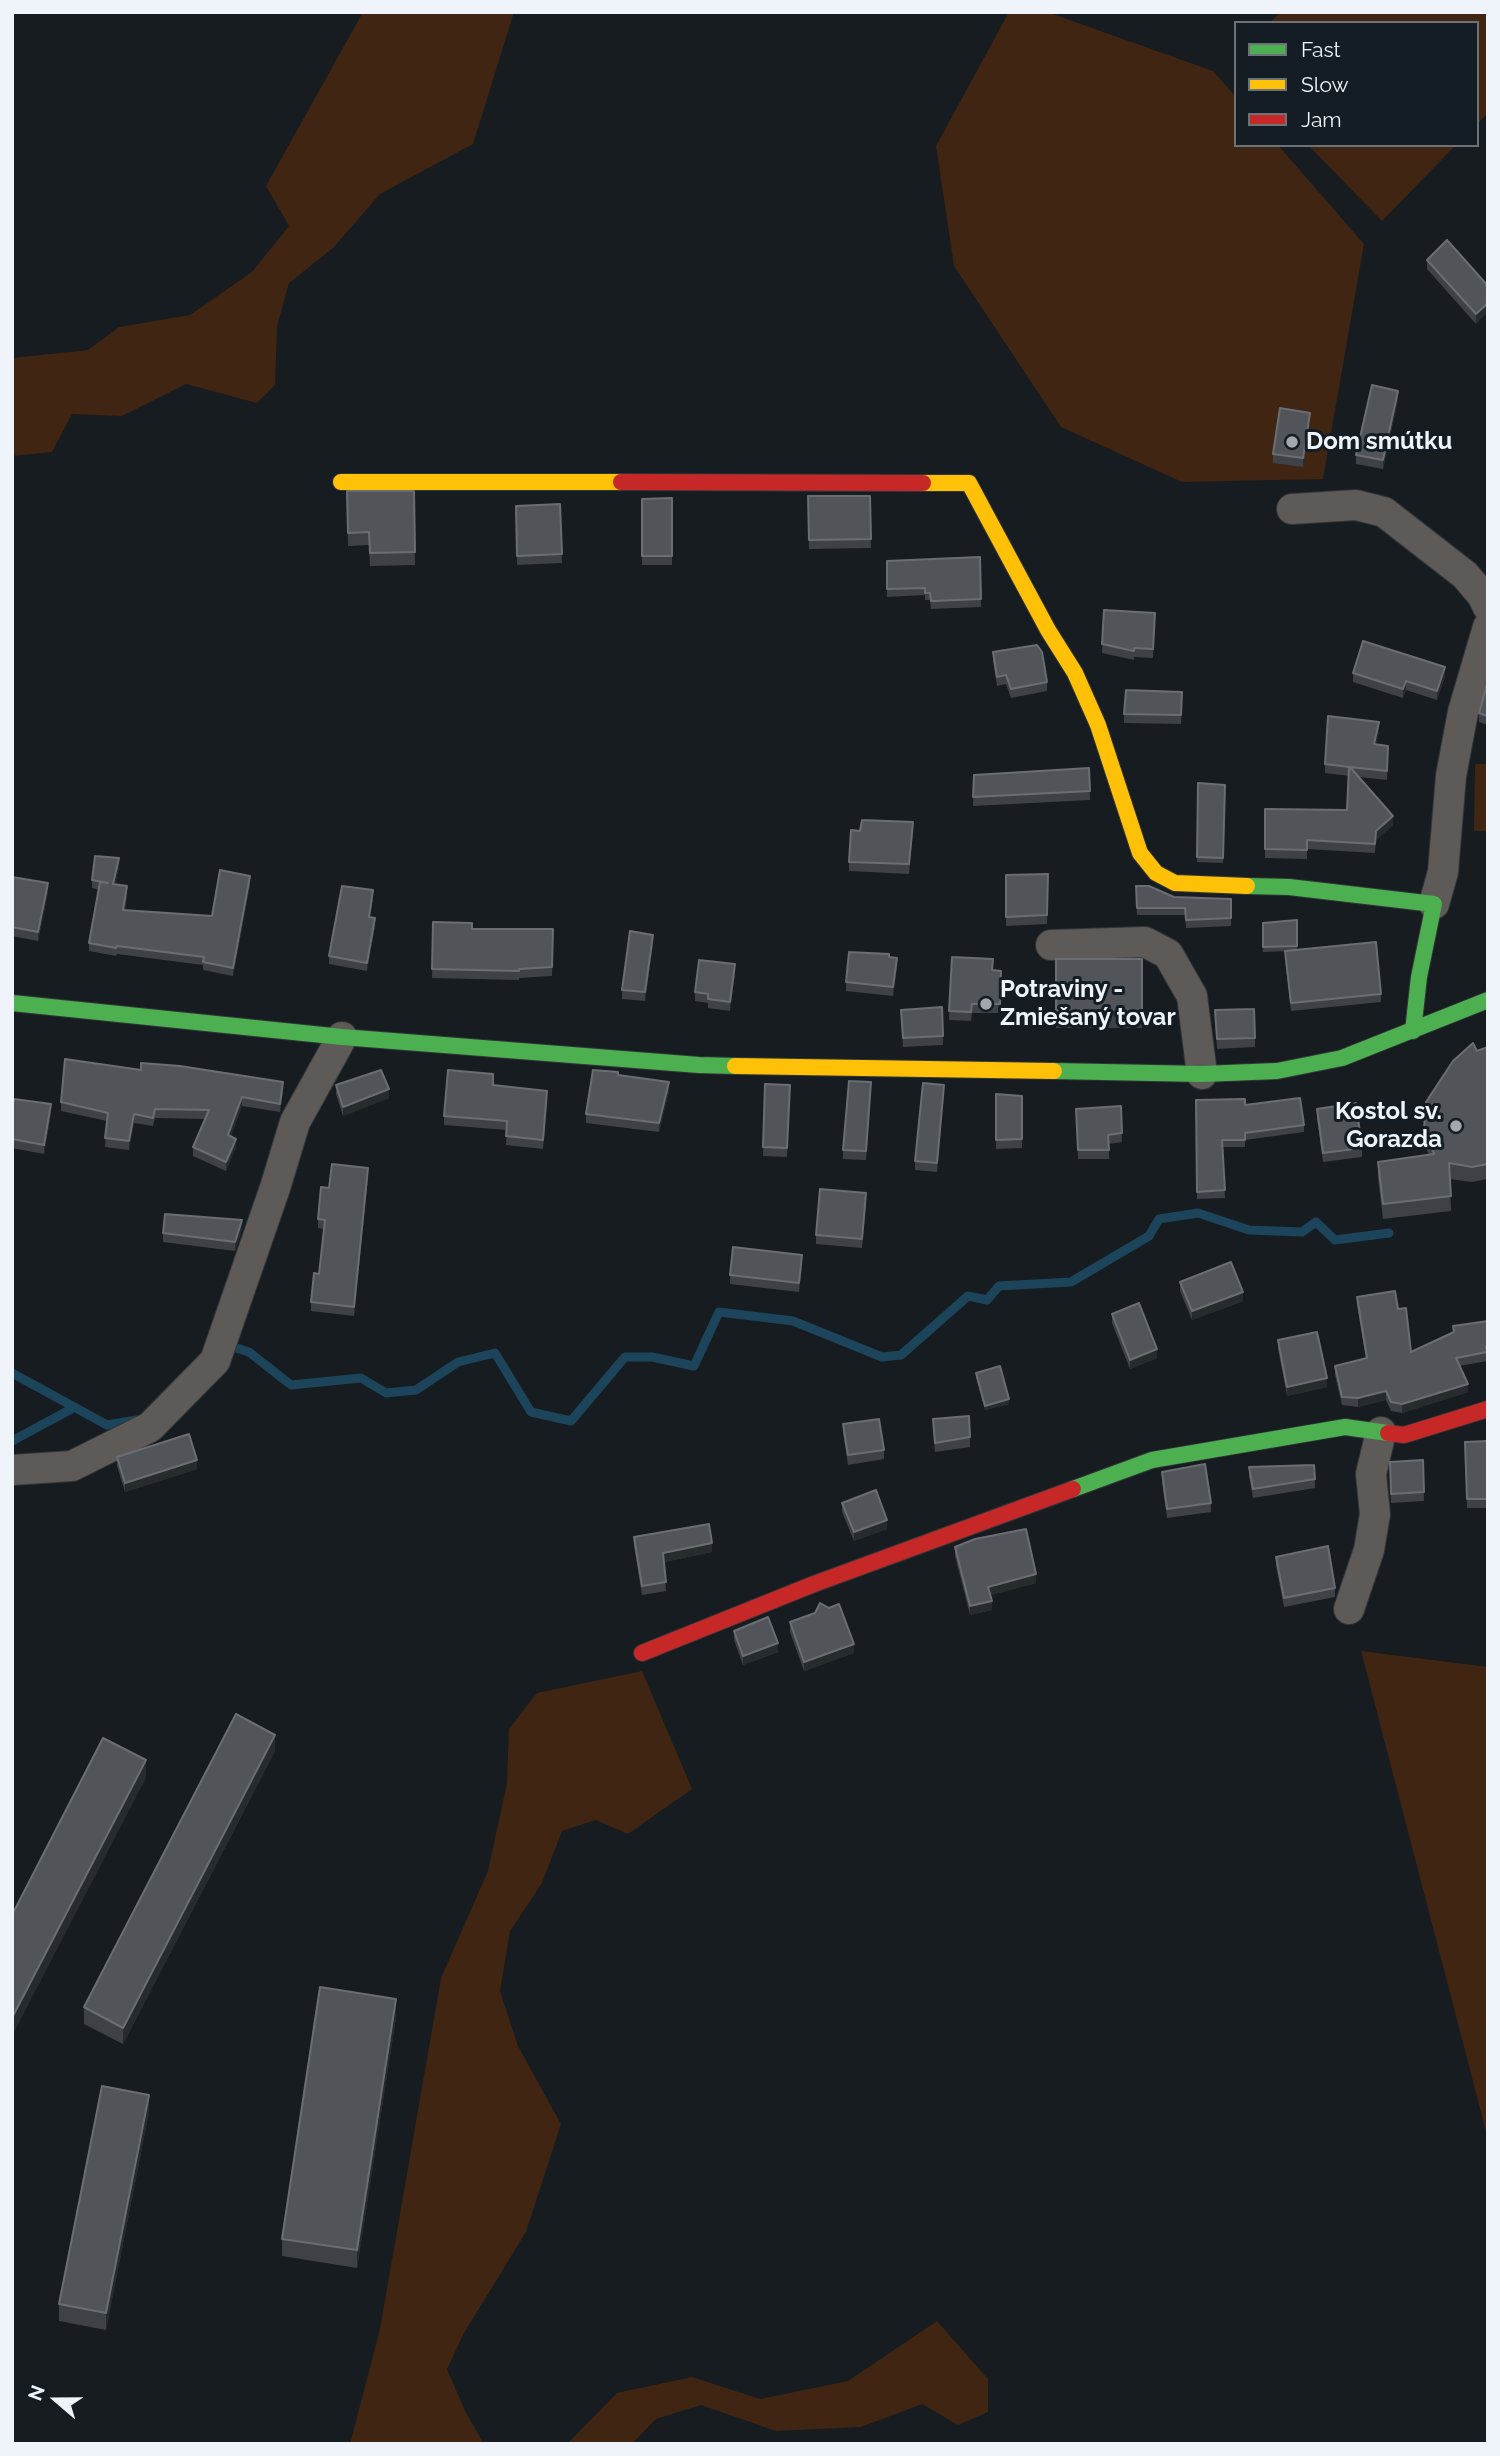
<!DOCTYPE html>
<meta charset="utf-8">
<style>
body{margin:0}
#map{position:relative;width:1500px;height:2456px;overflow:hidden;background:#161c20;font-family:Raleway,sans-serif}
canvas{display:block}
.frame{position:absolute;inset:0;border:14px solid #eef4f9;pointer-events:none}
.legend{position:absolute;left:1234px;top:21px;width:245px;height:126px;box-sizing:border-box;background:#131d23;border:2px solid #6b7379;margin:0;padding:9px 12px;list-style:none;font-size:21px;color:#eef4f9}
.legend li{display:flex;align-items:center;gap:14px;height:35px}
.legend b{width:35px;border:2px solid #6b7379}
.north{position:absolute;left:21px;top:2365px;width:70px;height:70px;-webkit-text-stroke:5px #131d23;paint-order:stroke;rotate:290deg;font-size:19px;font-weight:700;line-height:28px;text-align:center;color:#eef4f9}
.north::after{content:'';display:block;margin:auto;width:24px;height:32px;background:#eef4f9;clip-path:polygon(50% 0,100% 100%,50% 72%,0 100%)}
</style>
<div id="map">
<canvas width="1500" height="2456"></canvas>
<div class="frame"></div>
<ul class="legend">
<li><b style="height:9px;background:#4caf50"></b>Fast</li>
<li><b style="height:9px;background:#ffc107"></b>Slow</li>
<li><b style="height:9px;background:#c62828"></b>Jam</li>
</ul>
<div class="north">N</div>
</div>
<script>
const c = document.querySelector('canvas').getContext('2d');
c.lineJoin = 'round';
function paint(path, color) { c.fillStyle = color; c.fill(path, 'evenodd'); }
const poly = rows => new Path2D(rows.map(r => 'M' + r).join(''));
function trace(path, color, width, dash) { c.strokeStyle = color; c.lineWidth = width; c.lineCap = dash ? 'butt' : 'round'; c.setLineDash(dash || []); c.stroke(path); }
function write(font, color, halo, rows, align = 'center') {
  c.font = font + ' Raleway,sans-serif'; c.lineWidth = 6; c.setLineDash([]); c.textBaseline = 'middle'; c.strokeStyle = halo; c.fillStyle = color; for (const [text, x, y, turn = 0] of rows) {
    c.save(); c.translate(x, y); c.rotate((+turn || 0) * Math.PI / 180); c.textAlign = isNaN(turn) ? turn : align; if (halo) c.strokeText(text, 0, 0); c.fillText(text, 0, 0); c.restore();
  }
}
const green = poly([
 [363,12,514,12,473,144,380,194,333,248,289,283,277,326,275,385,257,403,186,384,122,416,72,414,52,452,12,456,12,358,88,350,119,327,190,315,252,272,289,226,266,186],
 [1009,12,1047,12,1213,71,1236,97,1236,145,1278,145,1364,244,1323,479,1182,482,1061,427,954,266,936,146],
 [1281,12,1488,12,1488,113,1477,124,1477,23,1269,23],
 [1308,145,1456,145,1382,221],
 [1475,764,1488,764,1488,831,1474,831],
 [1361,1651,1488,1667,1488,2139],
 [642,1671,692,1789,628,1834,596,1820,562,1831,542,1883,510,1931,500,1991,518,2046,561,2124,526,2232,464,2333,447,2369,465,2411,484,2444,350,2444,380,2329,441,1978,488,1871,507,1783,509,1729,537,1693],
 [937,2321,988,2379,988,2412,958,2425,922,2404,861,2427,776,2431,701,2405,656,2419,632,2444,567,2444,617,2393,692,2377,760,2399,848,2381]
]);
const stream = poly([
 [228,1352,233,1347,249,1352,291,1385,361,1378,386,1393,416,1390,458,1362,495,1353,531,1412,571,1421,625,1357,652,1357,694,1366,719,1312,793,1321,882,1357,901,1355,968,1296,987,1300,999,1286,1071,1282,1149,1236,1159,1219,1198,1213,1249,1230,1302,1232,1316,1222,1335,1240,1389,1233],
 [12,1373,107,1425,137,1420],
 [12,1441,75,1407]
]);
const street = poly([
 [1292,509,1356,505,1384,512,1465,575,1482,595,1488,607],
 [1434,904,1443,872,1451,776,1463,712,1488,627],
 [1051,945,1145,942,1168,954,1192,996,1202,1074],
 [12,1470,72,1466,150,1427,215,1361,275,1188,295,1122,342,1037],
 [1349,1609,1369,1550,1375,1514,1371,1474,1381,1432]
]);
const fast = poly([
 [1247,886,1289,887,1434,904,1419,977,1413,1031],
 [12,1003,342,1037,699,1065,735,1066],
 [1054,1071,1202,1074,1277,1071,1342,1058,1488,1000],
 [1073,1489,1152,1460,1345,1427,1388,1433]
]);
const slow = poly([
 [341,482,621,482],
 [923,483,969,483,1048,630,1075,673,1098,725,1140,853,1156,873,1175,883,1247,886],
 [735,1066,1054,1071]
]);
const jam = poly([
 [621,482,923,483],
 [1388,1433,1404,1435,1488,1409],
 [642,1653,814,1584,1073,1489]
]);
const wall = poly([
 [1427,260,1488,286,1476,324,1427,269],
 [1398,400,1383,469,1356,464,1356,455],
 [1310,422,1303,467,1273,463,1273,454],
 [347,491,414,491,415,565,370,566,369,545,348,546],
 [808,496,870,496,871,548,809,549],
 [672,498,672,565,642,565,642,499],
 [560,504,562,563,517,565,516,506],
 [980,557,981,607,931,609,930,600,925,600,925,595,887,597,887,561],
 [1104,610,1155,622,1153,658,1134,657,1134,660,1102,653],
 [993,652,1047,682,1047,691,1011,698,1006,684,997,686,993,661],
 [1353,673,1445,676,1437,700,1406,690,1403,698,1353,682],
 [1488,681,1488,725,1479,722,1479,713],
 [1182,701,1181,724,1124,723,1124,714],
 [1379,731,1376,745,1388,746,1387,780,1359,777,1393,825,1376,840,1375,853,1307,849,1307,859,1265,858,1265,809,1347,810,1349,776,1325,773,1325,764],
 [1089,768,1090,800,973,806,974,775],
 [1198,783,1225,785,1223,863,1197,862],
 [860,831,913,831,909,874,849,871,849,862],
 [119,867,115,884,127,895,125,910,212,916,250,885,233,976,203,970,203,965,117,954,116,956,89,951,89,943,99,890,92,888,92,880],
 [1048,874,1047,924,1006,926,1006,875],
 [12,877,48,892,38,941,12,936],
 [1136,886,1174,897,1231,899,1231,926,1186,928,1185,915,1137,915],
 [373,898,370,917,375,926,367,971,329,964,329,956],
 [1297,920,1297,950,1381,994,1381,1002,1291,1011,1285,959,1285,951,1287,951,1263,952,1263,923],
 [433,922,472,929,553,929,552,976,519,978,519,980,432,978],
 [653,944,645,1001,622,999,622,990],
 [889,957,897,967,893,996,846,991,846,982],
 [952,957,993,970,1001,971,1000,1013,972,1013,971,1021,949,1020],
 [1056,959,1142,959,1142,1028,1056,1028],
 [735,973,730,1011,708,1008,708,1003,695,1001,695,992],
 [942,1007,943,1045,903,1047,901,1019],
 [1215,1010,1255,1038,1255,1047,1217,1049],
 [1488,1047,1488,1179,1472,1182,1450,1179,1451,1211,1383,1219,1378,1178,1378,1162,1429,1155,1424,1144,1424,1128,1477,1051],
 [618,1075,669,1091,659,1132,586,1123,586,1114],
 [765,1084,790,1094,787,1157,763,1156],
 [336,1085,389,1098,343,1116,336,1094],
 [493,1085,547,1101,543,1149,506,1145,507,1130,444,1125,444,1116],
 [283,1091,280,1112,242,1106,231,1136,236,1147,226,1171,193,1156,193,1147,205,1119,155,1118,153,1126,134,1123,129,1150,105,1147,107,1121,61,1111,61,1102],
 [871,1091,866,1160,843,1159,843,1150],
 [944,1094,937,1172,915,1170,915,1161],
 [996,1094,1022,1096,1022,1148,996,1149],
 [1196,1100,1245,1105,1304,1125,1304,1132,1245,1140,1245,1147,1223,1147,1225,1198,1197,1199],
 [1121,1106,1122,1142,1109,1144,1109,1159,1078,1159,1076,1109],
 [12,1108,51,1113,44,1154,12,1148],
 [1317,1109,1362,1148,1362,1157,1323,1162,1317,1118],
 [368,1177,354,1316,311,1311,311,1302,319,1274,324,1229,318,1228,318,1219,329,1188],
 [866,1202,862,1248,816,1244,816,1235],
 [242,1229,235,1251,163,1242,163,1233],
 [802,1264,799,1292,730,1284,730,1275],
 [1180,1282,1243,1301,1192,1320,1180,1291],
 [1357,1297,1398,1309,1411,1352,1453,1332,1453,1326,1488,1321,1487,1361,1459,1366,1468,1392,1402,1413,1391,1411,1386,1400,1358,1407,1342,1405,1335,1375,1335,1366,1366,1359,1357,1305],
 [1112,1314,1157,1358,1130,1369,1112,1323],
 [1278,1340,1327,1387,1287,1396,1278,1349],
 [976,1373,1009,1404,985,1410,976,1377],
 [843,1424,884,1450,884,1459,848,1465,843,1433],
 [933,1428,970,1437,970,1447,935,1452],
 [1488,1441,1488,1508,1467,1508,1465,1442],
 [117,1457,197,1469,125,1492,117,1466],
 [1423,1460,1424,1501,1391,1503,1390,1471],
 [1249,1467,1315,1479,1315,1488,1253,1498,1249,1476],
 [1162,1472,1211,1503,1211,1512,1167,1518,1162,1481],
 [842,1503,887,1529,854,1541,842,1512],
 [634,1537,712,1552,664,1562,666,1591,642,1595,634,1546],
 [955,1547,1036,1583,991,1595,992,1610,970,1615,955,1556],
 [1276,1557,1335,1588,1335,1597,1284,1607,1276,1566],
 [829,1608,854,1653,804,1671,790,1632,790,1622],
 [734,1631,778,1652,743,1665,734,1640],
 [275,1751,123,2044,84,2024,84,2007],
 [396,2017,357,2268,282,2256,282,2239],
 [149,2112,106,2330,59,2321,59,2304]
]);
const shadedWall = poly([
 [1488,303,1488,312,1476,324,1476,314],
 [1398,391,1398,400,1383,469,1383,460],
 [1310,413,1310,422,1303,467,1303,458],
 [1445,667,1445,676,1437,700,1437,691],
 [1406,681,1406,690,1403,698,1403,689],
 [1379,722,1379,731,1374,753,1374,744],
 [1393,816,1393,825,1376,840,1375,853,1376,831],
 [119,858,119,867,113,892,113,884],
 [250,876,250,885,233,976,233,968],
 [48,883,48,892,38,941,38,932],
 [127,886,127,895,123,918,123,910],
 [375,918,375,926,367,971,367,963],
 [653,935,653,944,645,1001,645,992],
 [897,958,897,967,893,996,893,987],
 [735,964,735,973,730,1011,730,1002],
 [283,1082,283,1091,280,1112,280,1104],
 [669,1082,669,1091,659,1132,659,1123],
 [944,1085,944,1094,937,1172,937,1163],
 [389,1089,389,1098,343,1116,343,1107],
 [242,1097,242,1106,228,1144,228,1135],
 [51,1104,51,1113,44,1154,44,1145],
 [134,1114,134,1123,129,1150,129,1141],
 [236,1139,236,1147,226,1171,226,1162],
 [368,1168,368,1177,354,1316,354,1307],
 [242,1220,242,1229,235,1251,235,1242],
 [802,1255,802,1264,799,1292,799,1283],
 [1243,1292,1243,1301,1192,1320,1192,1311],
 [1157,1349,1157,1358,1130,1369,1130,1360],
 [1327,1378,1327,1387,1287,1396,1287,1387],
 [1468,1384,1468,1392,1402,1413,1402,1404],
 [1386,1391,1386,1400,1358,1407,1358,1398],
 [1009,1399,1009,1404,985,1410,985,1406],
 [197,1460,197,1469,125,1492,125,1483],
 [887,1520,887,1529,854,1541,854,1532],
 [712,1543,712,1552,663,1562,663,1553],
 [1036,1574,1036,1583,988,1596,988,1587],
 [992,1601,992,1610,970,1615,970,1606],
 [778,1643,778,1652,743,1665,743,1656],
 [854,1644,854,1653,804,1671,804,1662],
 [275,1735,275,1751,123,2044,123,2028],
 [146,1760,146,1778,13,2034,13,2016],
 [396,1999,396,2017,357,2268,357,2250],
 [149,2095,149,2112,106,2330,106,2313]
]);
const building = poly([
 [1447,240,1488,286,1488,303,1476,314,1427,260,1447,240],
 [1372,385,1398,391,1383,460,1356,455,1372,385],
 [1280,408,1310,413,1303,458,1273,454,1280,408],
 [347,491,414,491,415,552,370,553,369,532,348,533,347,491],
 [808,496,870,496,871,539,809,540,808,496],
 [672,498,672,556,642,556,642,499,672,498],
 [560,504,562,554,517,556,516,506,560,504],
 [980,557,981,599,931,601,930,593,925,593,925,588,887,589,887,561,980,557],
 [1104,610,1155,613,1153,649,1134,648,1134,651,1102,644,1104,610],
 [1363,641,1445,667,1437,691,1406,681,1403,689,1353,673,1363,641],
 [1037,645,1042,652,1047,682,1011,689,1006,675,997,677,993,652,1037,645],
 [1488,681,1488,716,1479,713,1488,681],
 [1126,690,1182,692,1181,715,1124,714,1126,690],
 [1328,716,1379,722,1374,744,1388,746,1387,771,1350,767,1393,816,1376,831,1375,844,1307,840,1307,850,1265,849,1265,809,1347,810,1349,767,1325,764,1328,716],
 [1089,768,1090,791,973,797,974,775,1089,768],
 [1198,783,1225,785,1223,858,1197,857,1198,783],
 [862,820,913,822,909,864,849,862,851,830,860,831,862,820],
 [95,856,119,858,113,884,127,886,123,910,212,916,220,870,250,876,233,968,203,962,204,957,117,946,116,948,89,943,100,882,108,883,92,880,95,856],
 [1048,874,1047,915,1006,917,1006,875,1048,874],
 [12,877,48,883,38,932,12,927,12,877],
 [342,886,373,890,369,917,375,918,367,963,329,956,342,886],
 [1136,886,1149,886,1174,897,1231,899,1231,918,1186,920,1185,908,1137,908,1136,886],
 [1297,920,1297,946,1263,947,1263,923,1297,920],
 [433,922,472,923,472,929,553,929,552,967,519,969,519,971,432,969,433,922],
 [630,931,653,935,645,992,622,990,630,931],
 [1376,942,1381,994,1291,1003,1285,951,1376,942],
 [849,952,889,954,889,957,897,958,893,987,846,982,849,952],
 [952,957,993,959,992,970,1001,971,1000,1004,972,1004,971,1012,949,1011,952,957],
 [1056,959,1142,959,1142,1010,1056,1011,1056,959],
 [699,960,735,964,730,1002,708,999,708,994,695,992,699,960],
 [942,1007,943,1036,903,1038,901,1010,942,1007],
 [1254,1009,1255,1038,1217,1039,1215,1010,1254,1009],
 [1473,1043,1477,1051,1488,1047,1488,1164,1472,1167,1449,1163,1451,1196,1383,1204,1378,1162,1434,1154,1424,1128,1426,1102,1453,1061,1473,1043],
 [65,1059,141,1070,141,1063,180,1066,283,1082,280,1104,242,1097,228,1135,236,1139,226,1162,193,1147,209,1110,155,1109,153,1118,134,1114,129,1141,105,1138,108,1113,61,1102,65,1059],
 [381,1070,389,1089,343,1107,336,1085,381,1070],
 [448,1070,493,1074,493,1085,547,1091,543,1140,506,1136,507,1121,444,1116,448,1070],
 [593,1070,618,1072,618,1075,669,1082,659,1123,586,1114,593,1070],
 [849,1081,871,1082,866,1151,843,1150,849,1081],
 [923,1083,944,1085,937,1163,915,1161,923,1083],
 [765,1084,790,1085,787,1148,763,1147,765,1084],
 [996,1094,1022,1096,1022,1139,996,1140,996,1094],
 [1300,1098,1304,1125,1245,1133,1245,1140,1222,1140,1225,1190,1197,1192,1196,1100,1245,1099,1245,1105,1300,1098],
 [14,1099,51,1104,44,1145,12,1139,12,1108,14,1099],
 [1356,1103,1362,1148,1323,1153,1317,1109,1356,1103],
 [1121,1106,1122,1133,1108,1135,1109,1150,1078,1150,1076,1109,1121,1106],
 [332,1164,368,1168,354,1307,311,1302,314,1273,319,1274,325,1220,318,1219,321,1187,329,1188,332,1164],
 [820,1189,866,1193,862,1239,816,1235,820,1189],
 [165,1214,242,1220,235,1242,163,1233,165,1214],
 [733,1247,802,1255,799,1283,730,1275,733,1247],
 [1231,1262,1243,1292,1192,1311,1180,1282,1231,1262],
 [1395,1291,1398,1309,1406,1308,1411,1352,1454,1332,1453,1326,1488,1321,1488,1346,1486,1346,1487,1352,1456,1358,1468,1384,1402,1404,1391,1402,1386,1391,1358,1398,1342,1397,1335,1366,1367,1358,1357,1297,1395,1291],
 [1139,1303,1157,1349,1130,1360,1112,1314,1139,1303],
 [1317,1332,1327,1378,1287,1387,1278,1340,1317,1332],
 [1000,1366,1009,1399,985,1406,976,1373,1000,1366],
 [969,1416,970,1437,935,1443,933,1419,969,1416],
 [879,1419,884,1450,848,1455,843,1424,879,1419],
 [189,1434,197,1460,125,1483,117,1457,189,1434],
 [1488,1441,1488,1499,1467,1499,1465,1442,1488,1441],
 [1423,1460,1424,1492,1391,1494,1390,1462,1423,1460],
 [1205,1464,1211,1503,1167,1509,1162,1472,1205,1464],
 [1314,1465,1315,1479,1253,1489,1249,1467,1314,1465],
 [876,1490,887,1520,854,1532,842,1503,876,1490],
 [709,1524,712,1543,663,1553,666,1582,642,1586,634,1537,709,1524],
 [1026,1529,1036,1574,988,1587,992,1601,970,1606,955,1547,975,1539,1026,1529],
 [1328,1546,1335,1588,1284,1598,1276,1557,1328,1546],
 [820,1603,829,1608,839,1604,854,1644,804,1662,790,1622,815,1613,820,1603],
 [768,1617,778,1643,743,1656,734,1631,768,1617],
 [236,1714,275,1735,123,2028,84,2007,236,1714],
 [103,1738,146,1760,13,2016,12,1915,103,1738],
 [320,1987,396,1999,357,2250,282,2239,320,1987],
 [102,2086,149,2095,106,2313,59,2304,102,2086]
]);
const markers = [
 [1292,442,7,"#a2a8ad"],
 [986,1004,7,"#a2a8ad"],
 [1456,1126,7,"#a2a8ad"]
];
const poiNames = [
 ["Dom smútku",1306,442],
 ["Potraviny -",1000,990],
 ["Zmiešaný tovar",1000,1018],
 ["Kostol sv.",1442,1112,"right"],
 ["Gorazda",1442,1140,"right"]
];
paint(green, '#402513');
trace(stream, '#1c445a', 9);
trace(street, '#313639', 32);
trace(fast, '#313639', 18);
trace(slow, '#313639', 18);
trace(jam, '#313639', 18);
trace(street, '#5e5a57', 30);
trace(fast, '#4caf50', 16);
trace(slow, '#ffc107', 16);
trace(jam, '#c62828', 16);
paint(wall, '#3e4246');
paint(shadedWall, '#262b2e');
paint(building, '#515559');
trace(building, '#6a6e72', 2);
for (const [x, y, r, color] of markers) { const dot = new Path2D(); dot.arc(x, y, r, 0, 2 * Math.PI); c.fillStyle = color; c.fill(dot); trace(dot, '#131d23', 2.5); }
write('bold 24px', '#eef4f9', '#131d23', poiNames, 'left');
</script>
